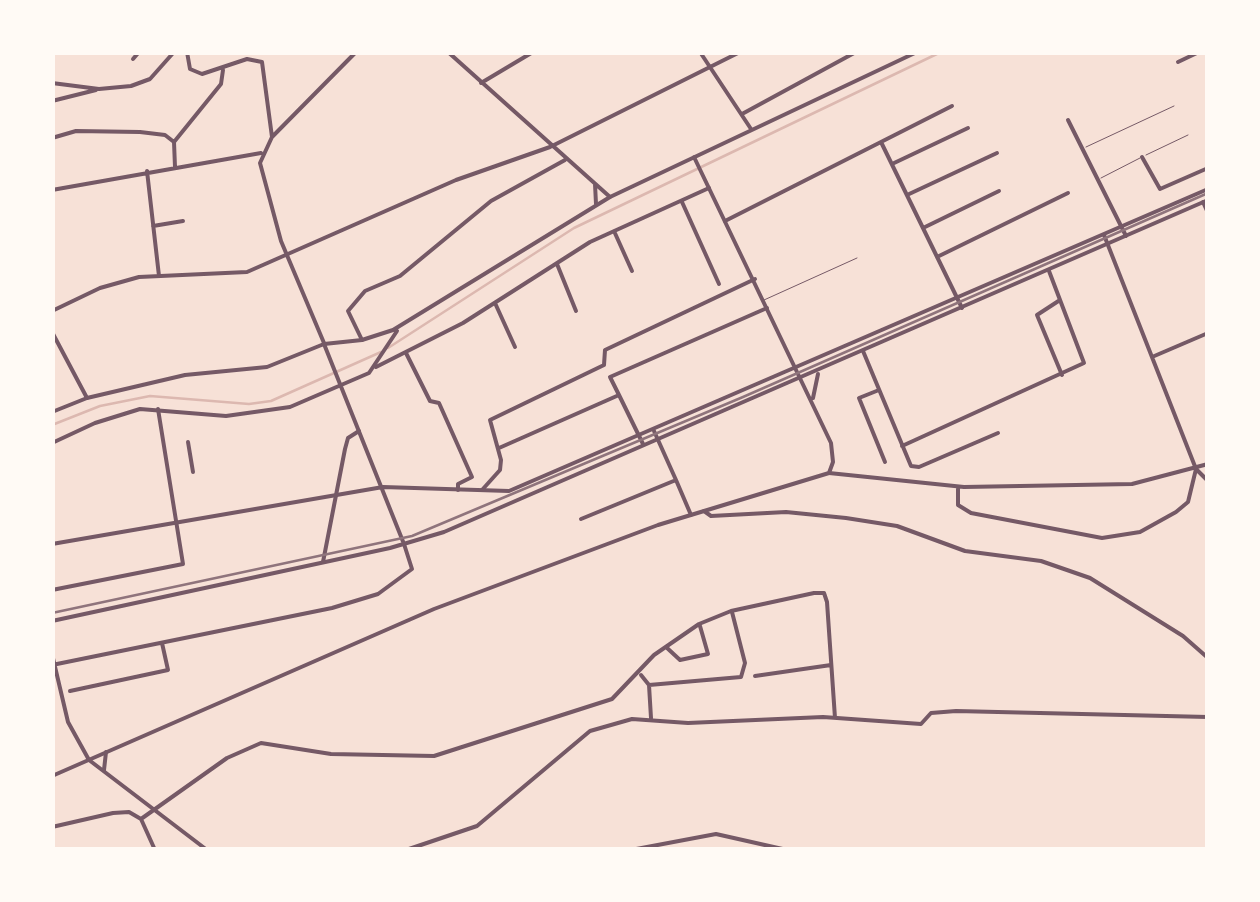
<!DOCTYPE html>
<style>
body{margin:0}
#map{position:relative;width:1260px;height:902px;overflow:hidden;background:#f7e1d7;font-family:"Titillium Web",sans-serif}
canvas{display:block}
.frame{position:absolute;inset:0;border:55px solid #fffaf5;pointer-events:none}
</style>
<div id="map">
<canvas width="1260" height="902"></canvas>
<div class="frame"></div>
</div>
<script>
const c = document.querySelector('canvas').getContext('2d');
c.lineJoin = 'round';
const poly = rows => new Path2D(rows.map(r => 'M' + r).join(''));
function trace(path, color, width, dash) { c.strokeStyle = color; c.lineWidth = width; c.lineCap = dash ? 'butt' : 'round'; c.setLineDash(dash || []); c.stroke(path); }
const stream = poly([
 [388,348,574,228,941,52],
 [52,425,100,406,150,396,249,404,271,401,381,352]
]);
const service = poly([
 [1086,147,1174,106],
 [1146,155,1188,135],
 [1101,178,1140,158],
 [764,300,857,258]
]);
const minor = poly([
 [187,52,190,69,202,74,247,59,262,62,272,137],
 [448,52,610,197],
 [700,52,751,129],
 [52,53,55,52],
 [133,59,139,52],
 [1178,62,1199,52],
 [52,83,99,89,131,86,150,79,174,52],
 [481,83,533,52],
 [52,101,96,90],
 [742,114,856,52],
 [1068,120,1126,236],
 [52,138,76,131,140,132,165,135,174,142],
 [881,142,962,308],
 [1142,157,1160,189,1208,168],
 [892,164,968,128],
 [175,167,174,142,221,84,223,70],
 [147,171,159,276],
 [595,184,596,204],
 [52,190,261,153],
 [907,195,997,153],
 [682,202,719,284],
 [1203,202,1208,213],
 [725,221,952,106],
 [153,226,183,221],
 [923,228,999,191],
 [614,231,632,271],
 [1104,235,1196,469,1208,481],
 [937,257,1068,193],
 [557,264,576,311],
 [1060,300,1037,315,1062,375],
 [495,303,515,347],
 [52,311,100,288,139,277,247,272,456,180,550,147,740,52],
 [52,332,87,398],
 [362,340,348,311,365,291,400,276,491,201,565,160],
 [324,343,281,241,260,163,272,137,356,52],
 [863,351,911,466,919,467,998,433],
 [406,353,430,401,439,403,472,477,458,484,458,490],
 [1152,357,1208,333],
 [376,367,463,323,590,242,709,188],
 [879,390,859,398,885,462],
 [619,395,643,444],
 [188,442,193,472],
 [902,446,1084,363,1049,271],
 [499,448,619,395,610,377,767,308],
 [829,473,964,487,1132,484,1208,464],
 [676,480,691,515],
 [958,489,958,505,971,513,1102,538,1140,532,1176,512,1188,502,1196,469],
 [482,490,500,470,501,460,490,420,604,365,605,350,755,279],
 [704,511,711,516,786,512,846,518,897,526,965,551,1041,561,1090,578,1183,636,1208,658],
 [581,519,676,480,654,431],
 [323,562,345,449,348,438,359,431],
 [52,590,183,564,158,409],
 [666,647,680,660,708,654,700,626],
 [52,654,68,722,89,760,207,850],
 [52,665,332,608,378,594,412,569,404,544],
 [641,675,649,685,651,718],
 [755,676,831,665],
 [649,685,741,677,745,663,732,612],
 [70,691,168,670,162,643],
 [104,770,106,752],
 [141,819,227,758,261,743,331,754,434,756,612,699,654,655,699,624,731,611,814,593,824,593,827,602,835,718],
 [141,819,155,850],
 [52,827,113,813,129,812,141,819],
 [406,850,477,826,590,731,632,719,688,723,823,717,921,724,931,713,956,711,1208,717],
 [631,850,716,834,787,850]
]);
const tertiary = poly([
 [324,344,404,544],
 [813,398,818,374],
 [52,412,87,398,185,375,267,367,324,344,362,340,393,330,610,197,917,52],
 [52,443,95,423,140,409,226,416,290,407,369,373,397,331],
 [52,544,383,487,509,491,1208,189],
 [52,621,390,548,444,532,1208,200],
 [52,776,434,609,658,525,829,473,833,462,831,443,694,157]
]);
const tram = poly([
 [52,613,412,536,743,397,1208,193]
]);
trace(stream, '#dcb8b0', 2.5);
trace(service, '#755966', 1);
trace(minor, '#755966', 4);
trace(tertiary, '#755966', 4);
trace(tram, '#8f747c', 2.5);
</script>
